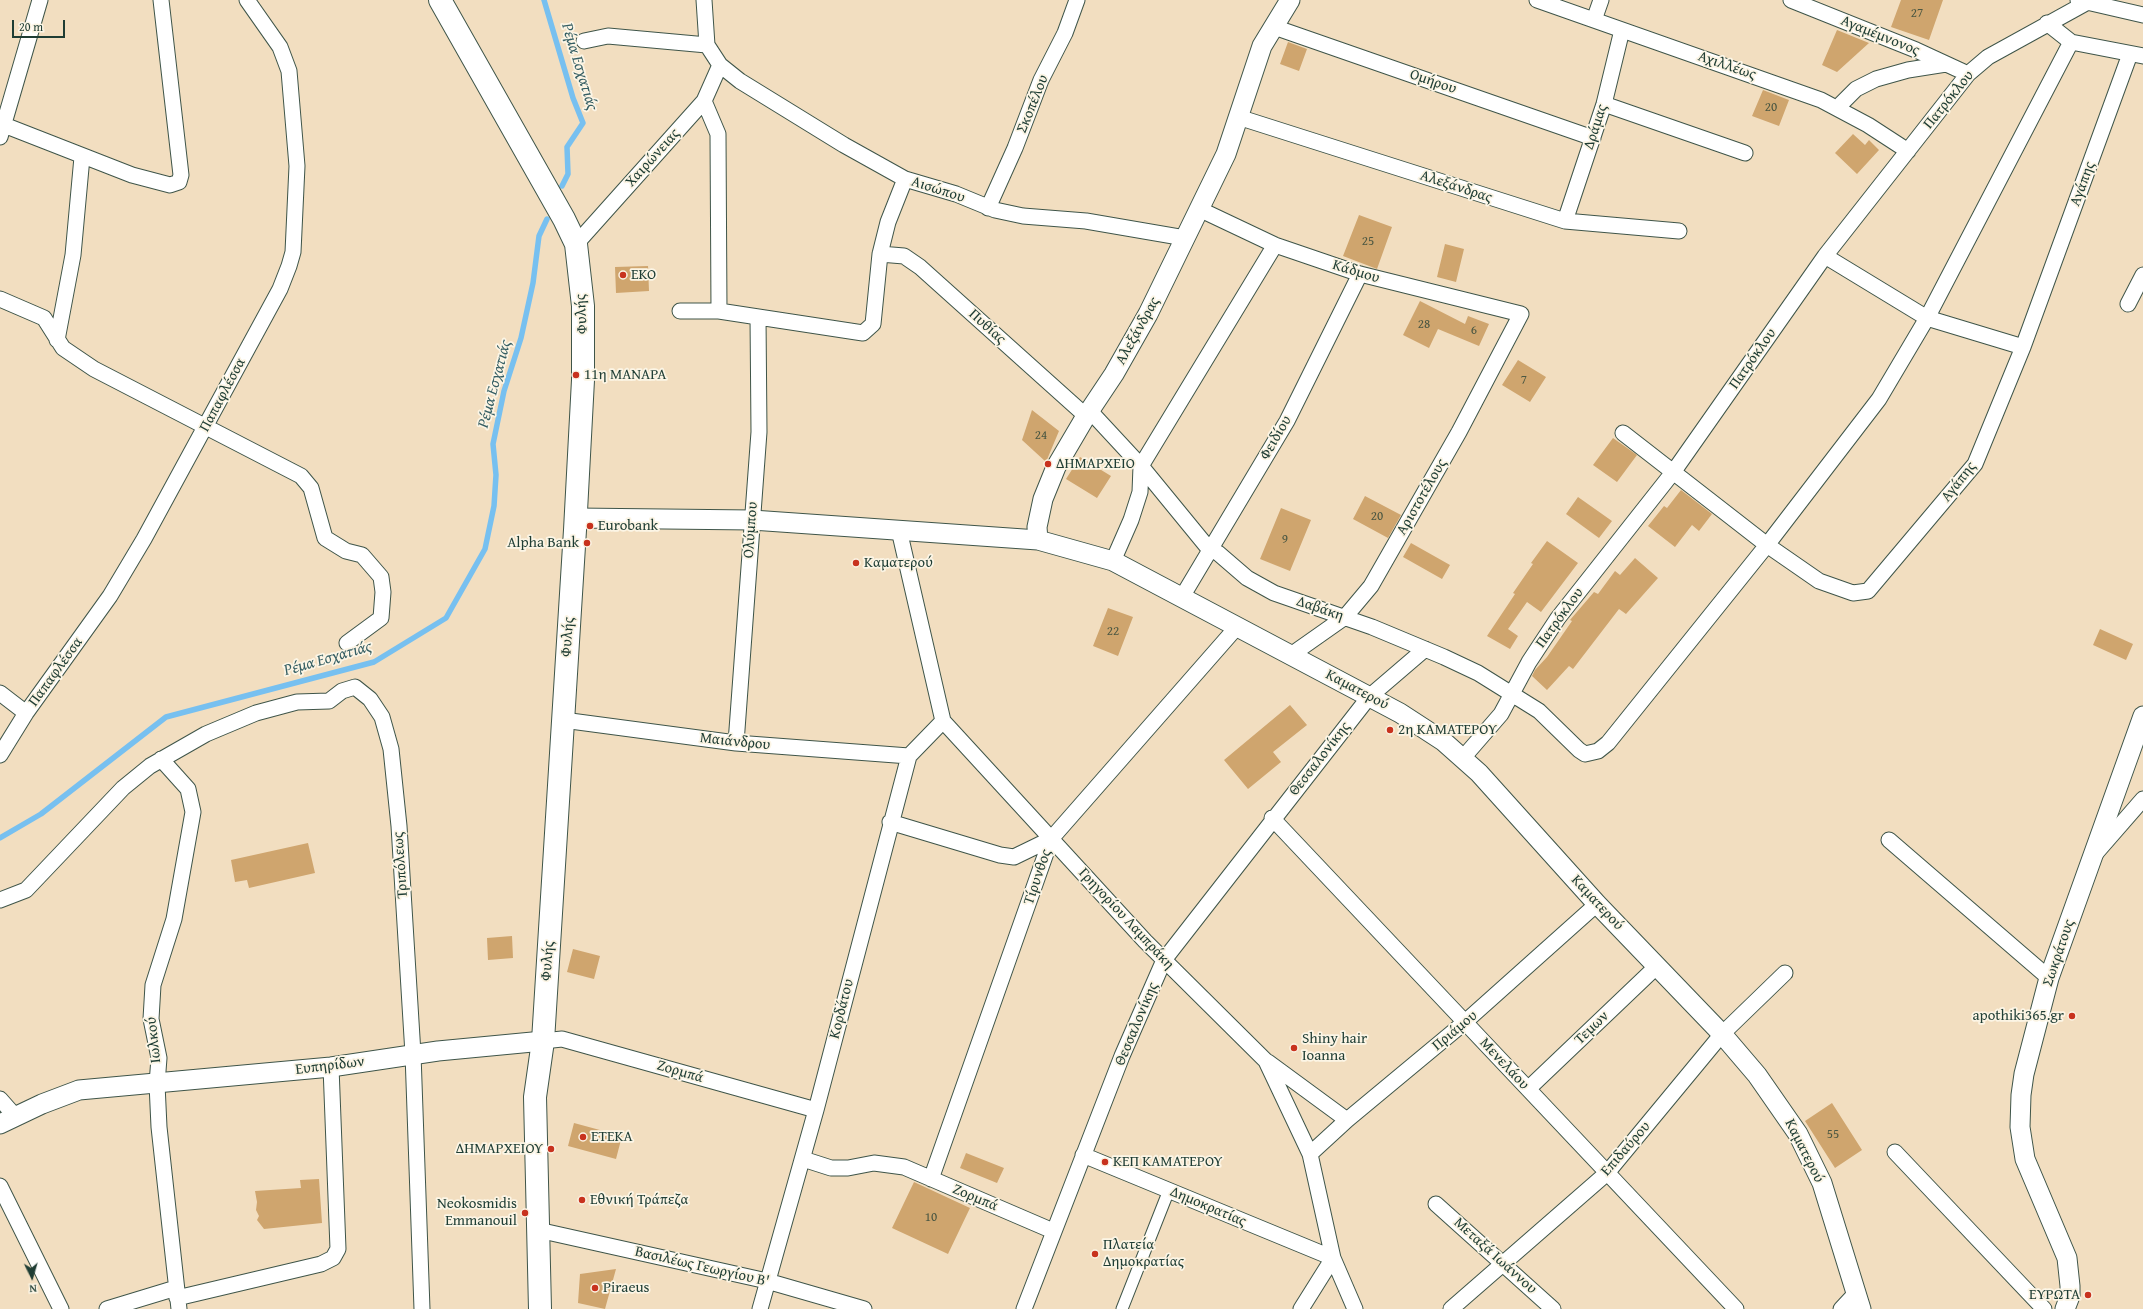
<!DOCTYPE html>
<meta charset="utf-8">
<style>
body{margin:0}
#map{position:relative;width:2143px;height:1309px;overflow:hidden;background:#f2dec0;font-family:"Gentium Book Plus",serif}
canvas{display:block}
.north{position:absolute;left:12px;top:1257px;width:40px;height:40px;-webkit-text-stroke:3px #fcf5e5;paint-order:stroke;rotate:175deg;font-size:11px;font-weight:700;line-height:16px;text-align:center;color:#1f3d34}
.north::after{content:'';display:block;margin:auto;width:14px;height:18px;background:#1f3d34;clip-path:polygon(50% 0,100% 100%,50% 72%,0 100%)}
.scale{position:absolute;left:12px;top:20px;width:53px;height:18px;box-sizing:border-box;border:2px solid #1f3d34;border-top:0;padding-left:5px;font-size:12px;line-height:14px;white-space:nowrap;color:#1f3d34;-webkit-text-stroke:3px #fcf5e5;paint-order:stroke}
</style>
<div id="map">
<canvas width="2143" height="1309"></canvas>
<div class="north">N</div>
<div class="scale">20 m</div>
</div>
<script>
const c = document.querySelector('canvas').getContext('2d');
c.lineJoin = 'round';
const poly = rows => new Path2D(rows.map(r => 'M' + r).join(''));
function trace(path, color, width, dash) { c.strokeStyle = color; c.lineWidth = width; c.lineCap = dash ? 'butt' : 'round'; c.setLineDash(dash || []); c.stroke(path); }
function paint(path, color) { c.fillStyle = color; c.fill(path, 'evenodd'); }
function write(font, color, halo, rows, align = 'center') {
  c.font = font + ' "Gentium Book Plus",serif'; c.lineWidth = 3.5; c.setLineDash([]); c.textBaseline = 'middle'; c.strokeStyle = halo; c.fillStyle = color; for (const [text, x, y, turn = 0] of rows) {
    c.save(); c.translate(x, y); c.rotate((+turn || 0) * Math.PI / 180); c.textAlign = isNaN(turn) ? turn : align; if (halo) c.strokeText(text, 0, 0); c.fillText(text, 0, 0); c.restore();
  }
}
const stream = poly([
 [544,0,573,98,583,123,567,147,568,174,562,186],
 [0,838,41,814,166,717,374,662,446,618,485,549,494,506,496,475,493,444,504,391,521,338,533,283,539,236,547,219]
]);
const building = poly([
 [1901,0,1943,0,1929,40,1891,27],
 [1837,30,1869,43,1837,72,1822,65],
 [1288,42,1307,49,1299,71,1280,64],
 [1763,90,1789,100,1779,126,1752,116],
 [1853,134,1865,145,1869,140,1879,150,1857,174,1835,153],
 [1359,215,1392,227,1377,269,1343,256],
 [1445,244,1464,249,1456,282,1437,277],
 [648,266,649,291,616,293,615,267],
 [1420,301,1465,324,1468,316,1489,324,1479,346,1438,329,1429,348,1403,335],
 [1518,360,1546,377,1530,402,1502,385],
 [1032,410,1059,431,1046,462,1022,440],
 [1613,438,1637,455,1617,482,1593,465],
 [1080,457,1111,476,1097,498,1066,479],
 [1681,490,1712,514,1699,531,1692,525,1675,547,1648,526,1664,506,1667,508],
 [1365,496,1401,515,1388,538,1353,519],
 [1578,497,1612,521,1599,538,1566,514],
 [1281,508,1311,520,1290,571,1260,559],
 [1547,541,1578,563,1541,612,1527,602,1508,629,1518,636,1510,649,1487,636,1515,594,1513,593,1533,564,1531,563],
 [1411,543,1450,565,1442,579,1403,557],
 [1635,558,1658,578,1626,614,1619,609,1573,669,1569,666,1547,690,1532,676,1535,670,1547,657,1572,621,1570,620,1594,592,1598,594,1615,571,1620,575],
 [1108,608,1133,617,1118,656,1093,646],
 [2100,629,2133,644,2126,660,2093,645],
 [1290,705,1307,725,1273,752,1281,762,1248,789,1224,760],
 [308,843,315,873,249,888,247,880,235,882,231,860],
 [512,936,513,958,488,960,487,938],
 [573,949,600,956,594,979,567,972],
 [1832,1103,1862,1150,1835,1168,1805,1121],
 [574,1123,622,1136,616,1159,568,1146],
 [966,1153,1004,1168,997,1183,960,1168],
 [319,1179,322,1223,264,1229,257,1220,259,1216,256,1210,257,1202,255,1191,301,1188,300,1180],
 [914,1182,970,1208,948,1254,892,1228],
 [616,1269,605,1309,578,1303,580,1274]
]);
const pedestrian = poly([
 [1122,1309,1169,1190]
]);
const minor = poly([
 [704,0,707,45,720,65,740,81,844,145,905,179,956,194,995,210,1023,216,1086,221,1185,238],
 [1537,0,1821,100,1868,125,1908,151],
 [1791,0,1916,50,1968,74],
 [2078,0,2143,15],
 [1594,20,1601,0],
 [2047,23,2071,42,2143,56],
 [1274,27,1593,138],
 [584,41,608,36,707,45],
 [704,101,718,134,719,311],
 [1604,104,1745,153],
 [1840,109,1841,104,1856,89,1876,79,1908,70,1946,64],
 [1238,117,1565,221,1679,231],
 [4,125,132,175,170,185,179,182,181,175,161,0],
 [0,137,40,0],
 [988,208,1015,148,1041,80,1065,33,1077,0],
 [1199,209,1275,245,1360,274,1521,314,1459,432,1371,586,1345,617,1291,655],
 [1565,221,1604,104,1622,30],
 [576,244,704,101,720,65],
 [880,254,904,256,920,267,1086,416],
 [1825,256,1927,318,2023,347],
 [0,299,44,318,63,348,94,369,301,476,311,488,325,538,346,551,362,555,381,577,383,592,381,618,347,643],
 [2128,304,2143,275],
 [680,311,719,311,863,333,873,324,880,254,888,222,905,179],
 [57,340,73,255,82,157],
 [1090,411,1141,466,1209,549,1218,553,1247,578,1274,593,1372,627,1444,657,1478,673,1539,711,1579,750,1585,754,1598,751,1608,743,1767,545,1879,399,1927,318,2071,42],
 [1623,433,1767,545,1819,581,1853,593,1868,591,1975,464,2023,347,2130,54],
 [899,530,943,721,1145,941,1266,1061,1310,1154,1333,1258,1355,1309],
 [1113,561,1131,520,1140,492,1141,466,1275,245],
 [1182,597,1287,421,1360,274],
 [0,693,26,713],
 [563,720,736,743,909,756],
 [736,743,759,432,758,317],
 [0,755,26,713,110,596,144,539,280,289,289,266,293,252,297,166,289,71,280,47,247,0],
 [161,759,188,789,193,812,174,919,153,985,151,1019,159,1058,157,1084,159,1127,179,1309],
 [1462,759,1501,714,1529,662,1558,618,1674,471,1825,256,1968,74,1988,57,2086,3],
 [1272,818,1736,1309],
 [890,822,1000,855,1014,857,1051,839],
 [1889,840,2049,978],
 [2096,853,2143,799],
 [0,900,26,890,123,788,150,766,206,734,256,713,297,702,329,701,342,691,355,687,370,699,382,717,391,749,399,826,413,1054,422,1309],
 [543,1041,562,1039,816,1110],
 [1268,1062,1347,1120],
 [1528,1089,1656,967],
 [0,1099,15,1116],
 [1895,1152,2044,1309],
 [1310,1154,1347,1120,1465,1022,1597,904],
 [1083,1155,1333,1258],
 [803,1159,831,1168,848,1168,874,1163,904,1167,1053,1231],
 [931,1179,1051,839,1236,628],
 [0,1186,61,1309],
 [1436,1204,1553,1309],
 [538,1230,767,1281,864,1309],
 [177,1298,321,1264,333,1258,338,1249,331,1067],
 [107,1309,176,1288],
 [760,1309,816,1110,909,756,943,721],
 [1024,1309,1122,1056,1164,960,1369,697,1425,649],
 [1301,1309,1333,1258],
 [1451,1309,1607,1173,1722,1034,1785,973],
 [1841,1309,1855,1294]
]);
const tertiary = poly([
 [576,518,752,520,1038,540,1113,561,1400,713,1443,741,1479,773,1597,904,1722,1034,1757,1075,1798,1134,1822,1183,1861,1309],
 [1038,540,1037,527,1043,499,1056,467,1086,416,1114,374,1148,314,1226,154,1262,46,1290,0],
 [0,1124,42,1104,79,1090,331,1067,438,1051,543,1041],
 [2065,1309,2070,1296,2070,1286,2067,1258,2025,1159,2020,1127,2021,1095,2024,1074,2049,978,2143,716]
]);
const primary = poly([
 [440,0,564,219,576,244,583,306,583,380,575,530,543,1041,535,1097,540,1309]
]);
const markers = [
 [623,275,4,"#c8321e"],
 [576,375,4,"#c8321e"],
 [1048,464,4,"#c8321e"],
 [590,526,4,"#c8321e"],
 [587,543,4,"#c8321e"],
 [856,563,4,"#c8321e"],
 [1390,730,4,"#c8321e"],
 [2072,1016,4,"#c8321e"],
 [1294,1048,4,"#c8321e"],
 [583,1137,4,"#c8321e"],
 [551,1149,4,"#c8321e"],
 [1105,1162,4,"#c8321e"],
 [582,1200,4,"#c8321e"],
 [525,1213,4,"#c8321e"],
 [1095,1254,4,"#c8321e"],
 [595,1288,4,"#c8321e"],
 [2088,1295,4,"#c8321e"]
];
const numberNames = [
 ["27",1917,14],
 ["20",1771,108],
 ["25",1368,242],
 ["28",1424,325],
 ["6",1474,331],
 ["7",1524,381],
 ["24",1041,436],
 ["20",1377,517],
 ["9",1285,540],
 ["22",1113,632],
 ["55",1833,1135],
 ["10",931,1218]
];
const streetNames = [
 ["Αγαμέμνονος",1880,36,22],
 ["Αχιλλέως",1727,66,19],
 ["Ομήρου",1433,82,19],
 ["Πατρόκλου",1949,100,-51],
 ["Σκοπέλου",1033,104,-68],
 ["Δράμας",1596,127,-72],
 ["Χαιρώνειας",653,158,-48],
 ["Αγάπης",2083,184,-70],
 ["Αλεξάνδρας",1456,187,18],
 ["Αισώπου",938,190,18],
 ["Κάδμου",1356,272,17],
 ["Φυλής",582,314,-93],
 ["Πυθίας",987,327,42],
 ["Αλεξάνδρας",1138,331,-61],
 ["Πατρόκλου",1753,359,-55],
 ["Παπαφλέσσα",223,395,-62],
 ["Φειδίου",1276,438,-60],
 ["Αγάπης",1959,482,-52],
 ["Αριστοτέλους",1422,497,-60],
 ["Ολύμπου",751,530,-86],
 ["Δαβάκη",1320,609,19],
 ["Πατρόκλου",1560,618,-54],
 ["Φυλής",568,637,-86],
 ["Παπαφλέσσα",56,672,-54],
 ["Καματερού",1357,690,28],
 ["Μαιάνδρου",735,742,6],
 ["Θεσσαλονίκης",1320,759,-52],
 ["Τριπόλεως",401,865,-94],
 ["Τίρυνθος",1038,877,-71],
 ["Καματερού",1597,903,47],
 ["Γρηγορίου Λαμπράκη",1126,919,47],
 ["Σωκράτους",2059,953,-71],
 ["Φυλής",548,961,-86],
 ["Κορδάτου",842,1009,-76],
 ["Θεσσαλονίκης",1137,1024,-67],
 ["Τεμων",1592,1028,-44],
 ["Πριάμου",1455,1031,-40],
 ["Ιωλκού",154,1040,-96],
 ["Μενελάου",1504,1064,47],
 ["Ευπηρίδων",330,1066,-7],
 ["Ζορμπά",680,1072,16],
 ["Επιδαύρου",1626,1149,-49],
 ["Καματερού",1804,1151,63],
 ["Ζορμπά",975,1198,23],
 ["Δημοκρατίας",1208,1207,23],
 ["Μεταξά Ιωάννου",1495,1256,42],
 ["Βασιλέως Γεωργίου Β'",702,1267,13]
];
const poiNames = [
 ["EKO",631,275],
 ["11η ΜΑΝΑΡΑ",584,375],
 ["ΔΗΜΑΡΧΕΙΟ",1056,464],
 ["Eurobank",598,526],
 ["Alpha Bank",579,543,"right"],
 ["Καματερού",864,563],
 ["2η ΚΑΜΑΤΕΡΟΥ",1398,730],
 ["apothiki365.gr",2064,1016,"right"],
 ["Shiny hair",1302,1039],
 ["Ioanna",1302,1056],
 ["ΕΤΕΚΑ",591,1137],
 ["ΔΗΜΑΡΧΕΙΟΥ",543,1149,"right"],
 ["ΚΕΠ ΚΑΜΑΤΕΡΟΥ",1113,1162],
 ["Εθνική Τράπεζα",590,1200],
 ["Neokosmidis",517,1204,"right"],
 ["Emmanouil",517,1221,"right"],
 ["Πλατεία",1103,1245],
 ["Δημοκρατίας",1103,1262],
 ["Piraeus",603,1288],
 ["ΕΥΡΩΤΑ",2080,1295,"right"]
];
const waterNames = [
 ["Ρέμα Εσχατιάς",579,67,73],
 ["Ρέμα Εσχατιάς",495,384,-75],
 ["Ρέμα Εσχατιάς",328,659,-16]
];
trace(stream, '#77c0f0', 5.5);
paint(building, '#cfa56e');
trace(pedestrian, '#3f5549', 13);
trace(minor, '#3f5549', 17);
trace(tertiary, '#3f5549', 21);
trace(primary, '#3f5549', 24);
trace(pedestrian, '#fff', 11);
trace(minor, '#fff', 15);
trace(tertiary, '#fff', 19);
trace(primary, '#fff', 22);
for (const [x, y, r, color] of markers) { const dot = new Path2D(); dot.arc(x, y, r, 0, 2 * Math.PI); c.fillStyle = color; c.fill(dot); trace(dot, '#fcf5e5', 1.5); }
write('13px', '#4b5742', null, numberNames);
write('15px', '#1f3d34', '#fcf5e5', streetNames);
write('15px', '#1f3d34', '#fcf5e5', poiNames, 'left');
write('italic 16px', '#355e63', '#fcf5e5', waterNames);
</script>
